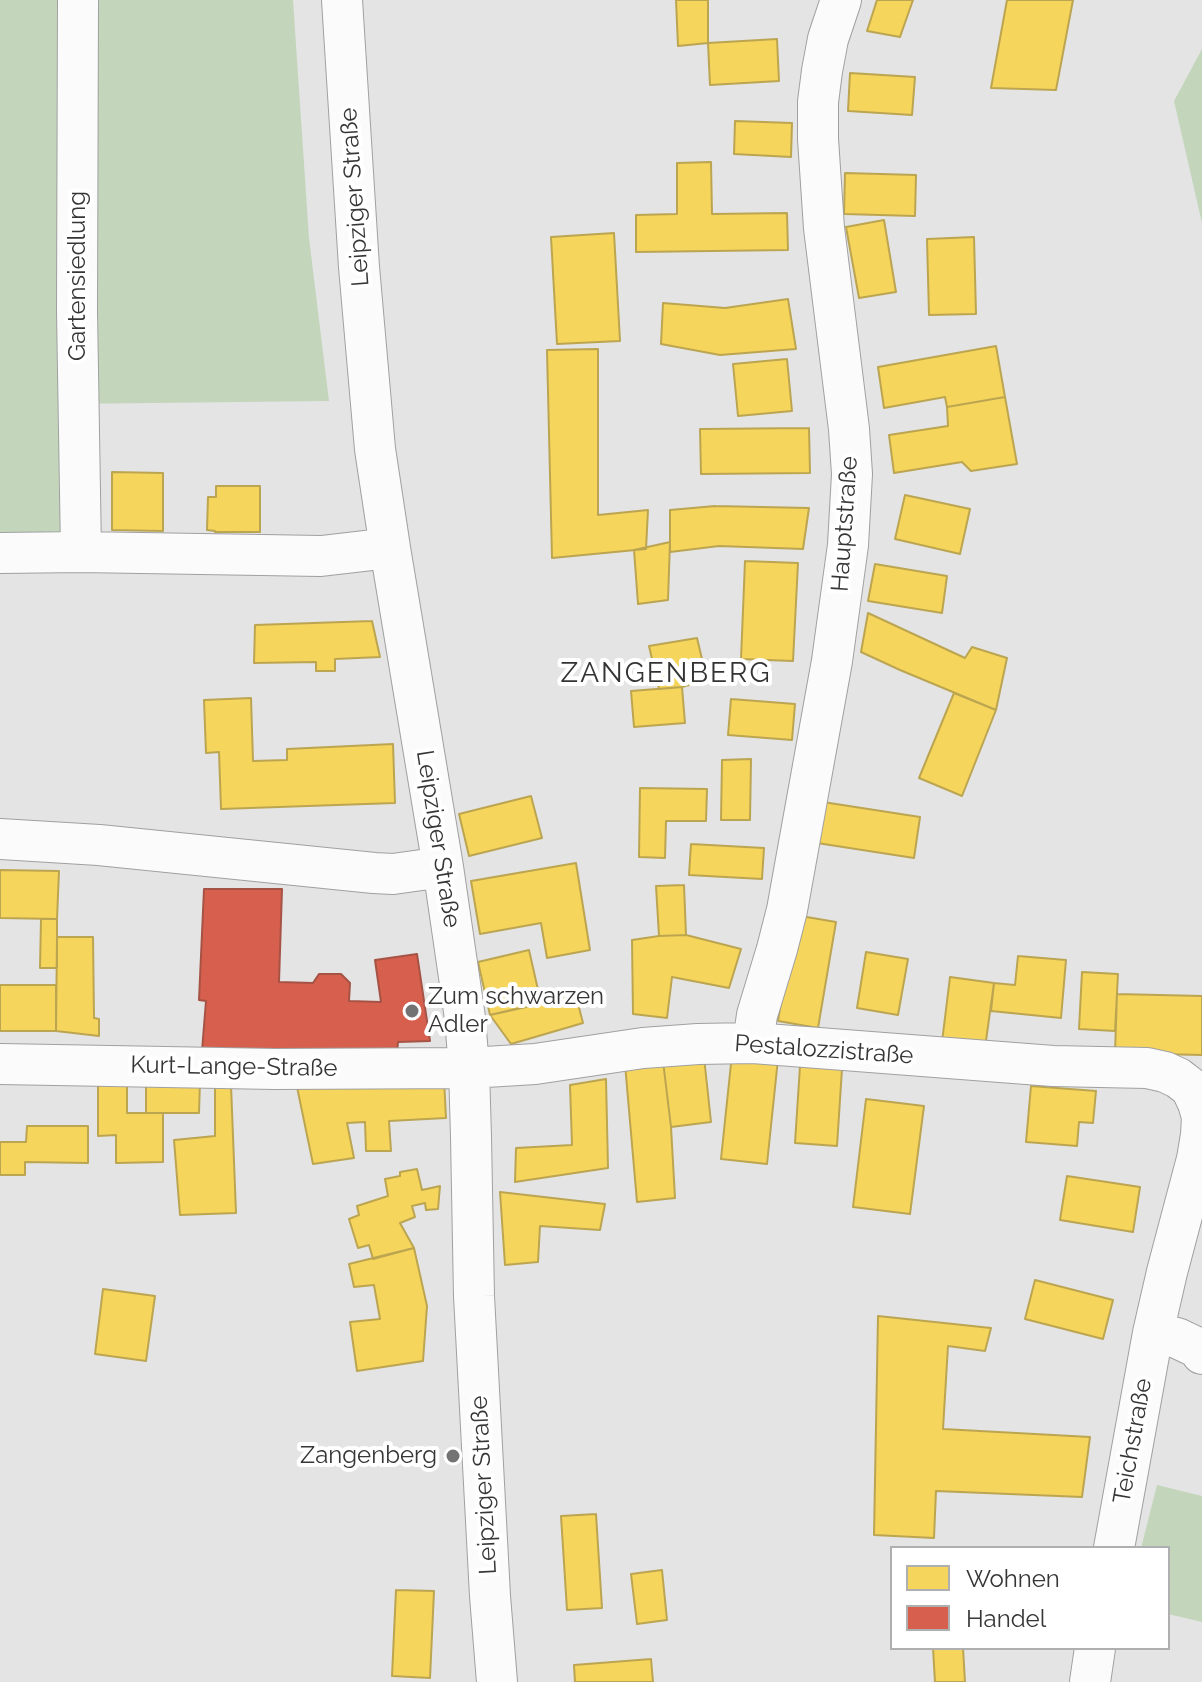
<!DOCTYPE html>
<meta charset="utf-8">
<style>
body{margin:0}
#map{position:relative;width:1202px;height:1682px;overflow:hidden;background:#e4e4e4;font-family:Raleway,sans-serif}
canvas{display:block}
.legend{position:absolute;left:890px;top:1546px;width:280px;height:104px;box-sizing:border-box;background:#fff;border:2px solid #afafaf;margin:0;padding:10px 14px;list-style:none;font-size:24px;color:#363636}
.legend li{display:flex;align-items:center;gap:16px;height:40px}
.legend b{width:40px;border:2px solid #afafaf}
</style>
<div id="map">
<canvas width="1202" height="1682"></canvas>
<ul class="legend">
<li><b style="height:22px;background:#f6d55c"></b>Wohnen</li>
<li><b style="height:22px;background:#d6604d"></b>Handel</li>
</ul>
</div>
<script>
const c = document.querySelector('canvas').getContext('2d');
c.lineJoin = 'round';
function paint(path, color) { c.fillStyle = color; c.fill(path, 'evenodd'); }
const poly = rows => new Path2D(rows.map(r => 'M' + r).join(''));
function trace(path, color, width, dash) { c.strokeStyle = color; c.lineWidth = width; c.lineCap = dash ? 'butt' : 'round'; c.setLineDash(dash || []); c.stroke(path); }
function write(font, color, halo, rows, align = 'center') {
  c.font = font + ' Raleway,sans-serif'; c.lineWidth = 8; c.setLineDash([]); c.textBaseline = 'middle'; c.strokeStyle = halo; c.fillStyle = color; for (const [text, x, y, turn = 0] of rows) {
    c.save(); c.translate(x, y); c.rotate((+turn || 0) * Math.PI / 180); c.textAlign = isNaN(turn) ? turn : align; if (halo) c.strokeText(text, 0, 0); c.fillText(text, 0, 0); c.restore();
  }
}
const green = poly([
 [0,0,293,0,309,238,329,401,65,404,63,542,0,542],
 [1202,49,1202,223,1174,101],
 [1157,1485,1202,1496,1202,1622,1168,1614,1168,1548,1141,1548]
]);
const homes = poly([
 [676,0,708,0,708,43,678,46,676,0],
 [877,0,913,0,900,37,867,31,877,0],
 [1007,0,1073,0,1056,90,991,88,1007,0],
 [777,39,779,81,710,85,708,43,777,39],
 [850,73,915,77,912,115,848,111,850,73],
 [735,121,792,123,791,157,734,154,735,121],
 [711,162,712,214,787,213,788,250,636,252,636,215,677,214,677,163,711,162],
 [845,173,916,175,915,216,844,214,845,173],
 [884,220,896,292,859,298,846,227,884,220],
 [614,233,620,341,557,344,551,237,614,233],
 [974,237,976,314,929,315,927,239,974,237],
 [788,299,796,349,720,355,661,344,663,303,725,308,788,299],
 [996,346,1005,397,947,407,945,397,884,408,878,367,996,346],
 [598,349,598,515,648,510,646,549,552,558,547,350,598,349],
 [787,359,792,411,738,416,733,364,787,359],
 [1005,397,1017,464,971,471,962,462,894,473,889,435,948,426,947,407,1005,397],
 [809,428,810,473,701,474,700,429,809,428],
 [112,472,163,473,163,531,112,530,112,472],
 [216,486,260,486,260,532,215,532,215,531,207,530,208,497,216,497,216,486],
 [905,495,970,509,960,554,895,539,905,495],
 [715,506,809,508,803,549,719,546,670,552,670,510,715,506],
 [670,542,668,600,638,604,634,550,670,542],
 [745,561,798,563,793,661,741,659,745,561],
 [875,564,947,576,942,613,868,601,875,564],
 [868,613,965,658,972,647,1007,658,996,710,900,670,861,652,868,613],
 [372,621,380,657,335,659,335,671,316,671,316,662,254,663,255,625,372,621],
 [697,638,707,680,682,687,659,689,649,646,697,638],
 [682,687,685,723,634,727,631,691,682,687],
 [954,693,996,710,962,796,919,778,954,693],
 [251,698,253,761,287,760,287,749,393,744,395,803,221,809,219,752,206,753,204,700,251,698],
 [731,699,795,704,792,740,728,735,731,699],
 [751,759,750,820,721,820,722,760,751,759],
 [640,788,707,789,706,821,666,821,665,858,639,857,640,788],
 [531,796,542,838,469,856,459,814,531,796],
 [823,802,920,817,914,858,817,843,823,802],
 [691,844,764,848,762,879,689,875,691,844],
 [576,863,590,950,547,958,541,923,480,934,471,881,576,863],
 [0,870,59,871,57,919,0,918,0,870],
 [684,885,686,935,659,936,656,886,684,885],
 [795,915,836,922,818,1028,778,1021,795,915],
 [41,919,57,919,57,968,40,968,41,919],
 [686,935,741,949,729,988,672,977,667,1018,633,1014,632,940,659,936,686,935],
 [57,937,93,937,94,1018,99,1019,99,1036,56,1031,57,937],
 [529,950,541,1003,490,1015,478,962,529,950],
 [866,952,908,959,898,1015,857,1008,866,952],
 [1018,956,1066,960,1061,1018,991,1011,994,983,1015,985,1018,956],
 [1082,972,1118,974,1115,1031,1079,1029,1082,972],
 [950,977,994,983,985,1048,942,1042,950,977],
 [0,985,56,985,56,1031,0,1031,0,985],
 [1117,994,1202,996,1202,1055,1115,1053,1117,994],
 [576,996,583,1023,511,1044,490,1015,576,996],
 [732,1054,778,1059,767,1164,721,1159,732,1054],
 [704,1057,711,1122,671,1127,663,1061,704,1057],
 [663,1061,671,1127,675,1198,637,1202,625,1064,663,1061],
 [800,1066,842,1069,837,1146,795,1143,800,1066],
 [444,1079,446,1118,389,1121,391,1151,366,1151,365,1122,347,1123,354,1158,313,1164,297,1087,444,1079],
 [606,1079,608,1168,515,1182,516,1148,572,1145,570,1085,606,1079],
 [200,1081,199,1113,146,1113,146,1082,200,1081],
 [215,1083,231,1085,236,1213,180,1215,174,1140,215,1136,215,1083],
 [98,1084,127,1084,127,1113,163,1113,163,1162,116,1163,116,1135,98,1136,98,1084],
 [1031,1086,1096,1091,1093,1123,1079,1122,1077,1146,1026,1142,1031,1086],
 [866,1099,924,1106,910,1214,853,1207,866,1099],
 [27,1126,88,1126,88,1163,25,1162,25,1175,0,1175,0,1142,26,1142,27,1126],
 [417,1169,422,1190,440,1186,438,1209,426,1210,425,1203,412,1206,415,1217,400,1223,414,1248,373,1259,369,1245,358,1248,349,1219,359,1215,357,1206,388,1196,385,1179,400,1176,400,1172,417,1169],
 [1067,1176,1140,1187,1133,1232,1060,1220,1067,1176],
 [500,1192,605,1204,600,1230,540,1226,538,1262,505,1265,500,1192],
 [414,1248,427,1306,423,1361,357,1371,350,1322,380,1319,374,1285,354,1287,349,1264,414,1248],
 [1035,1280,1113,1300,1103,1339,1025,1319,1035,1280],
 [103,1289,155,1296,146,1361,95,1354,103,1289],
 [878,1316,991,1328,985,1351,948,1346,943,1429,1090,1437,1082,1497,936,1491,934,1538,874,1535,878,1316],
 [596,1514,602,1608,567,1610,561,1516,596,1514],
 [662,1570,667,1620,637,1624,631,1574,662,1570],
 [396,1590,434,1591,430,1678,392,1676,396,1590],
 [933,1648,963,1648,965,1682,935,1682,933,1648],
 [651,1659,653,1682,575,1682,574,1665,651,1659]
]);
const shops = poly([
 [204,889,282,889,279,982,313,983,319,974,341,974,350,983,349,1001,381,1002,375,960,417,954,430,1041,398,1042,397,1054,202,1051,206,1001,199,1000,204,889]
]);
const minor = poly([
 [78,0,77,311,81,552],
 [342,0,359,267,375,449,390,548,443,867,465,1018,469,1068,471,1137,474,1296,490,1596,497,1682],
 [0,553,81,552,321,556,390,548],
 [0,839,99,845,374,873,393,874,443,867],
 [753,1043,757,1015,777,949,787,910,832,661,848,545,852,474,849,429,824,228,818,139,818,102,822,71,828,39,841,0],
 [0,1064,275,1069,469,1068,535,1064,643,1048,698,1044,753,1043,1053,1066,1147,1068,1165,1072,1178,1078,1191,1088,1198,1103,1202,1117,1201,1135,1197,1159,1167,1272,1153,1333,1114,1548],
 [1153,1333,1177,1338,1198,1348,1202,1354],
 [1090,1682,1095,1648]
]);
const markers = [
 [412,1011,8,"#737373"],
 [453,1456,8,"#737373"]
];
const streetNames = [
 ["Leipziger Straße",355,197,-94],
 ["Gartensiedlung",78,276,-90],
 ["Hauptstraße",845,524,-86],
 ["Leipziger Straße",438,839,81],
 ["Pestalozzistraße",824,1050,4],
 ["Kurt-Lange-Straße",234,1067,1],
 ["Teichstraße",1133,1441,-80],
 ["Leipziger Straße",484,1485,-93]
];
const poiNames = [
 ["Zum schwarzen",428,997],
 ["Adler",428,1025],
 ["Zangenberg",437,1456,"right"]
];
const quarterNames = [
 ["ZANGENBERG",666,674]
];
paint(green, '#c3d6bb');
paint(homes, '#f6d55c');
trace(homes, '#bca551', 2);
paint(shops, '#d6604d');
trace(shops, '#a65346', 2);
trace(minor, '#a0a0a0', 42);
trace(minor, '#fbfbfb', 40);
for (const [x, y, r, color] of markers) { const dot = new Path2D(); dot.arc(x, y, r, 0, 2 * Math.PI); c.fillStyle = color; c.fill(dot); trace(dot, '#fff', 3); }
write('24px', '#363636', '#fff', streetNames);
write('24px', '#363636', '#fff', poiNames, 'left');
c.letterSpacing = '2px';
write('28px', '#333334', '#fff', quarterNames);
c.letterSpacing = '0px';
</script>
